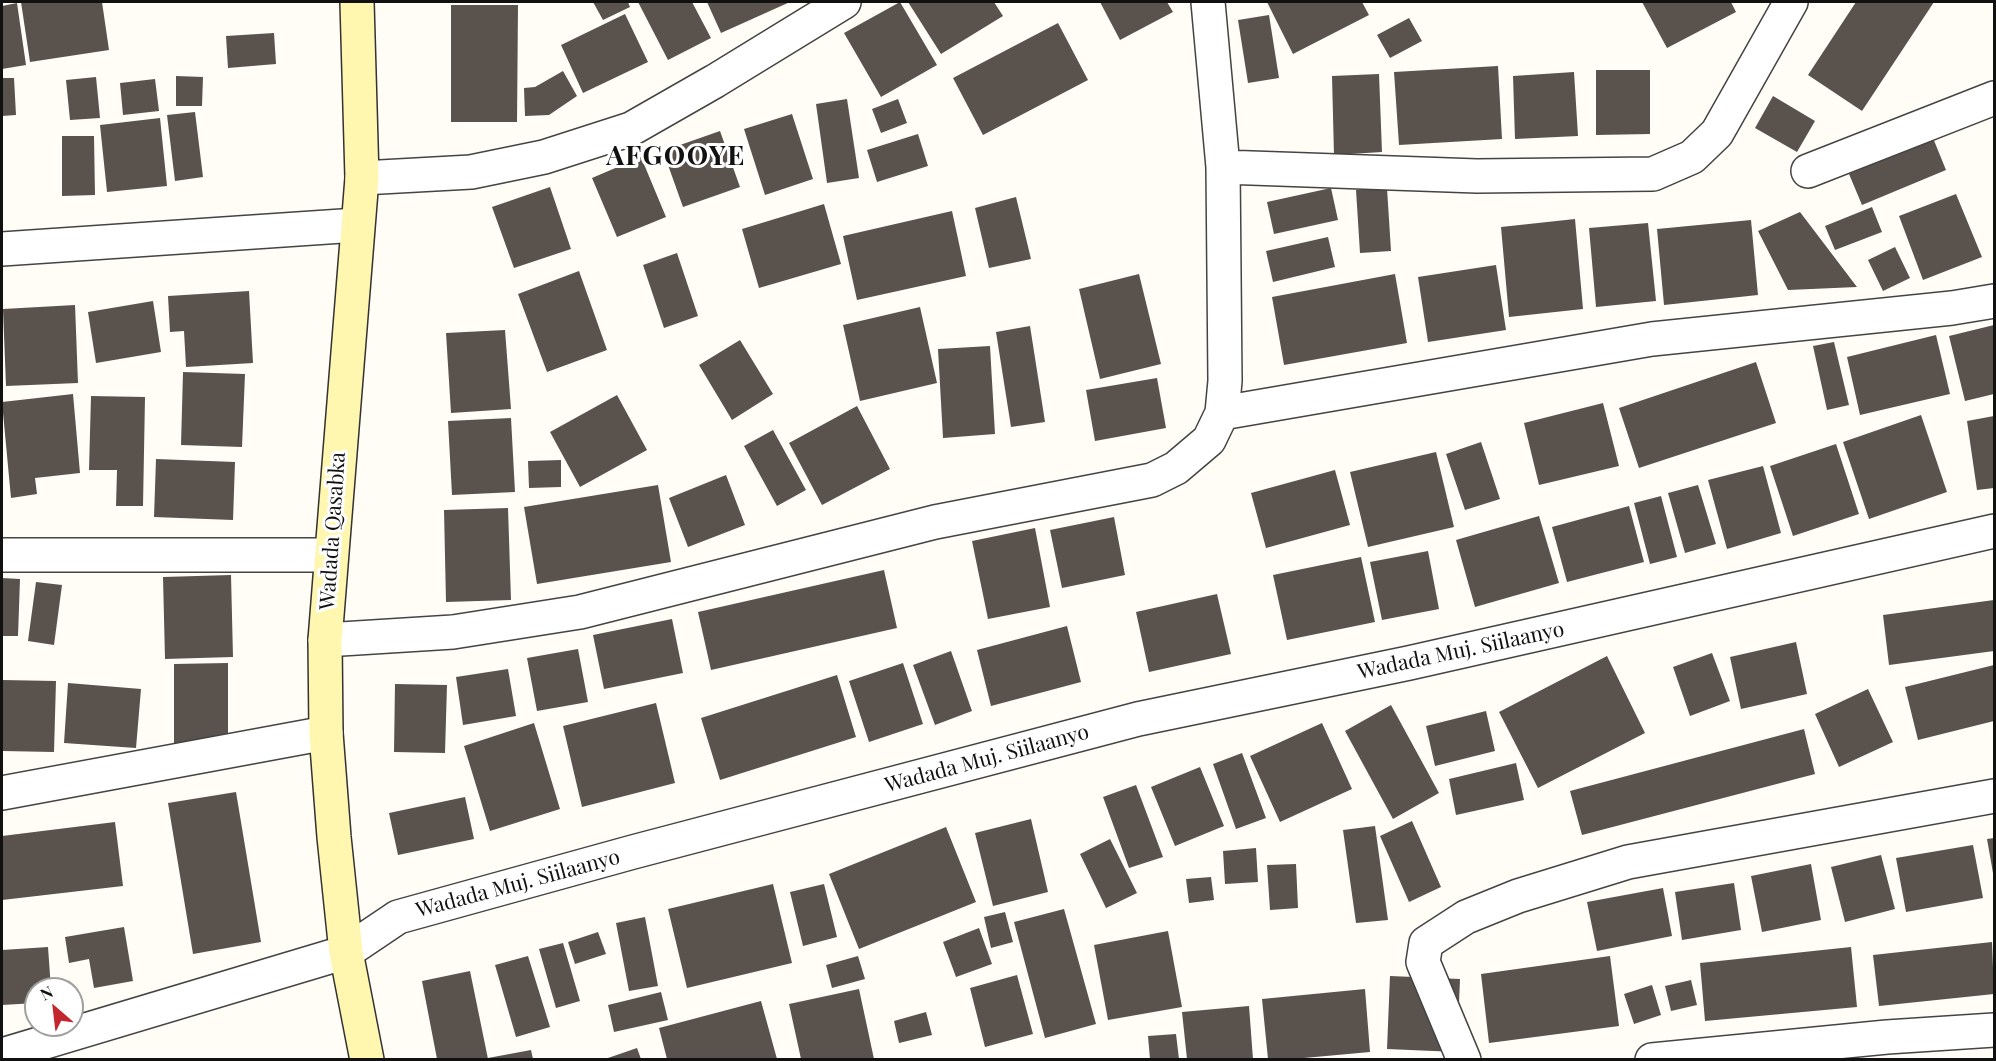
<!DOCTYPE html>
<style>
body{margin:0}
#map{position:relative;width:1996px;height:1061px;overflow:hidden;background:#fffdf5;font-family:"Playfair Display",serif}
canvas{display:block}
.frame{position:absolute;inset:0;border:3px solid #111;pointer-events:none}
.north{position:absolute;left:24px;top:977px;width:60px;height:60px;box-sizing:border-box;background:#fff;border:2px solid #a0a0a0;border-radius:50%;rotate:332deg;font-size:16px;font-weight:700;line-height:24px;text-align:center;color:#111}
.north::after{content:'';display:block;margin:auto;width:21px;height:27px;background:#c4262e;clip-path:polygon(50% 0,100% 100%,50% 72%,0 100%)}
</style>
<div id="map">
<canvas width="1996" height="1061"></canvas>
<div class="frame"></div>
<div class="north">N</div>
</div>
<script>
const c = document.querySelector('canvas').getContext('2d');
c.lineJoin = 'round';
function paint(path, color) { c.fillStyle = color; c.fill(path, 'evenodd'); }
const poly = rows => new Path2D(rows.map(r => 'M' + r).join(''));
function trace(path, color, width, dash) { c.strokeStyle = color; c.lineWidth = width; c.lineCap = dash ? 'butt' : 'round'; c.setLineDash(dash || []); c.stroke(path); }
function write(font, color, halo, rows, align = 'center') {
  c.font = font + ' "Playfair Display",serif'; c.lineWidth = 6; c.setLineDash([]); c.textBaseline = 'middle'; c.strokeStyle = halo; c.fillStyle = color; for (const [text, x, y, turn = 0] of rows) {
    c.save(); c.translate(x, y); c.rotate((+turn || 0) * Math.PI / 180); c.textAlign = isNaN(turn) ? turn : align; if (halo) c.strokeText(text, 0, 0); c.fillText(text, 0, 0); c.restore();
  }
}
const building = poly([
 [21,2,102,2,109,50,30,62],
 [593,2,628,2,630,7,603,20],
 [638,2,692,2,711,38,668,60],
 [707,2,790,2,721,33],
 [900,2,937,65,881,97,844,33],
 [908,2,994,2,1003,16,941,54],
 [1100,2,1167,2,1173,12,1120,40],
 [1267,2,1362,2,1369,15,1293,54],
 [1642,2,1731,2,1736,12,1667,48],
 [1856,2,1934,2,1862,111,1808,75],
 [17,3,26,65,2,69,2,6],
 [451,5,518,5,517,122,451,122],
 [625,14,648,62,583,93,561,45],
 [1269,15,1279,78,1248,83,1238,20],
 [1409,18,1422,41,1390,58,1377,35],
 [1058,23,1088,80,983,135,953,78],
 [274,33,276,64,228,68,226,36],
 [1498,66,1502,139,1399,145,1394,72],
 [1596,70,1650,70,1650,134,1596,135],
 [563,71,577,96,549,115,525,116,524,88,535,87],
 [1574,72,1578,136,1515,139,1513,76],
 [1379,74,1382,152,1334,155,1332,76],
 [176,76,203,77,202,106,176,106],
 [96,77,100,118,70,120,66,80],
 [2,78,14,78,16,115,2,116],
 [155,79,159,111,123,115,120,83],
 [1773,96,1815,121,1797,152,1755,128],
 [847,99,859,178,827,183,816,104],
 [898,99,907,123,881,133,872,109],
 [195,112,203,177,175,181,167,115],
 [792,114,813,179,765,195,744,129],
 [160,118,167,186,107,192,100,125],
 [720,131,740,187,683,207,663,151],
 [918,134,928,166,877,182,867,150],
 [62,136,94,136,95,195,62,196],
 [1933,138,1946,170,1862,205,1849,174],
 [641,157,666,217,617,237,592,178],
 [550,187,571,249,514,268,492,207],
 [1331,188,1338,220,1274,234,1267,202],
 [1387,188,1391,251,1360,253,1356,190],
 [1956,194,1982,257,1923,280,1899,216],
 [1016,197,1031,259,989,268,975,208],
 [824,204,841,264,759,288,742,229],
 [1872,207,1882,232,1835,250,1825,226],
 [952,211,966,276,857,300,843,236],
 [1800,212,1857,287,1788,290,1758,231],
 [1575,219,1583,309,1509,317,1501,227],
 [1751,220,1758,295,1664,305,1657,229],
 [1648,223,1656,301,1596,307,1589,228],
 [1328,237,1335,267,1273,282,1266,251],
 [1895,247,1910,278,1883,291,1868,260],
 [677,253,698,316,664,328,643,265],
 [1496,265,1506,330,1428,342,1418,277],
 [579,271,607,350,547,372,518,294],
 [1139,274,1161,364,1100,379,1079,289],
 [1395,274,1407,343,1284,365,1272,297],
 [249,291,253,363,186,367,184,331,170,332,168,296],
 [153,301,161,352,96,363,88,312],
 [75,305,78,383,6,386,3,309],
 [920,307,937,383,860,401,843,325],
 [1994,325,1994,394,1965,401,1949,336],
 [1030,326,1045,422,1011,427,996,332],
 [505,330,511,409,451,413,446,333],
 [1936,335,1950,394,1860,415,1847,357],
 [740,340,773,394,732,420,699,365],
 [1834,342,1849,405,1827,410,1813,346],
 [990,346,995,434,943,438,938,349],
 [1756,362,1776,423,1639,468,1619,408],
 [183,372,245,374,242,447,181,445],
 [1157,378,1166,428,1095,441,1086,390],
 [73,394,80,473,35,478,37,494,11,498,2,402],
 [617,395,647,450,580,487,550,432],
 [91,396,145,397,143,506,116,506,117,470,89,470],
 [1603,403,1619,466,1539,485,1524,423],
 [857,406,890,469,822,505,789,443],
 [1921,415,1947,492,1869,519,1843,442],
 [1994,416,1994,488,1977,490,1967,421],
 [511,418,515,492,452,495,448,421],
 [773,430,806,490,777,506,744,446],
 [1481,442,1500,499,1465,510,1446,454],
 [1836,444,1859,514,1793,536,1770,466],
 [1436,452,1454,527,1368,547,1350,472],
 [156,459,235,462,233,520,154,517],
 [561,460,561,487,529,488,528,461],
 [1763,466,1781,533,1727,549,1708,480],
 [1335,470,1350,525,1266,548,1251,493],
 [726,475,745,525,688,547,669,498],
 [658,485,671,562,537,584,524,507],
 [1698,485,1716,544,1685,553,1668,493],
 [1661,496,1677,557,1650,564,1634,503],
 [1629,506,1644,562,1567,582,1552,527],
 [508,508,511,600,446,602,444,510],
 [1539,516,1559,583,1475,607,1456,540],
 [1114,517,1125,575,1062,588,1050,530],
 [1035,528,1050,607,988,619,972,541],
 [1428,551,1439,609,1382,620,1370,562],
 [1361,557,1375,622,1287,640,1273,575],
 [884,570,897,628,711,670,698,612],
 [231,575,233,657,165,659,163,577],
 [2,578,20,579,18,636,2,636],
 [36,582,62,585,54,645,28,641],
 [1217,594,1231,654,1149,672,1136,612],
 [1994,600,1994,651,1889,665,1883,615],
 [672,619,683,673,604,689,593,635],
 [1067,626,1081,682,991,706,977,650],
 [1796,642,1807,694,1741,709,1730,657],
 [578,649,588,702,537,711,527,658],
 [951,651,972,711,935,725,913,665],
 [1712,653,1730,701,1690,716,1673,667],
 [1607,656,1645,733,1538,788,1499,712],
 [228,663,228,743,174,744,174,664],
 [903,663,923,724,869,742,849,681],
 [1994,665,1994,721,1918,740,1905,687],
 [508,669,516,716,463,725,456,677],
 [837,675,856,737,720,780,701,718],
 [2,680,56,681,54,752,2,751],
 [68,683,141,689,136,748,64,743],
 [395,684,447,685,445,753,394,752],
 [1868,689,1893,742,1839,767,1815,714],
 [656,703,675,783,582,807,563,726],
 [1391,705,1439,793,1393,819,1345,731],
 [1486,711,1495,751,1435,766,1426,726],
 [534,723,560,809,490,831,464,746],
 [1322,723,1352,789,1280,822,1250,756],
 [1804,729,1815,774,1582,835,1570,791],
 [1242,753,1266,818,1236,829,1213,764],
 [1516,763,1524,800,1456,815,1449,779],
 [1200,767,1224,826,1175,846,1151,787],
 [1136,785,1163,857,1129,868,1103,797],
 [236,792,261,942,193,954,168,803],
 [465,797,474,839,398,855,389,813],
 [1031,819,1048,892,993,906,975,833],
 [1412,821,1441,887,1409,902,1380,836],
 [115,822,123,886,2,900,2,836],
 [1375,826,1388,920,1356,923,1343,830],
 [946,827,976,902,859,949,829,874],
 [1994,838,1994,873,1993,873,1987,839],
 [1110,839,1137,893,1106,908,1080,854],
 [1973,845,1983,898,1906,912,1896,858],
 [1256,848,1258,882,1225,884,1223,851],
 [1881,855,1895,909,1845,922,1831,867],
 [1296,864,1298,908,1270,910,1267,865],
 [1811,864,1821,920,1762,932,1751,876],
 [1211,877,1214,900,1189,903,1186,879],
 [1734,883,1741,930,1682,940,1675,892],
 [773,884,792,963,687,988,668,909],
 [824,884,837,937,803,946,790,892],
 [1663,888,1672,936,1597,951,1587,902],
 [1064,909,1096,1024,1045,1038,1014,922],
 [1005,912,1013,942,991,948,984,917],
 [645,917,658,986,629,991,616,923],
 [124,927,133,981,94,988,89,959,69,963,65,937],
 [979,928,992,964,956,977,943,942],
 [1168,931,1182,1007,1108,1020,1094,945],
 [598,932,606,954,575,964,568,942],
 [1992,942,1994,994,1879,1006,1873,955],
 [563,943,580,1001,556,1008,539,949],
 [48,947,51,989,36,989,36,1003,2,1005,2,950],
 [1851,947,1857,1007,1705,1021,1700,963],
 [528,956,550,1027,516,1037,495,965],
 [858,956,865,979,832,988,826,965],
 [1610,956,1619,1026,1489,1043,1481,974],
 [470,971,488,1059,437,1059,422,981],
 [1017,975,1033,1034,985,1047,970,988],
 [1390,976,1460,979,1457,1052,1387,1049],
 [1691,980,1697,1005,1671,1011,1665,986],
 [1652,985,1661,1015,1634,1024,1624,994],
 [859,989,874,1059,801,1059,789,1004],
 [1365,989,1370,1052,1293,1059,1268,1059,1262,999],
 [661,992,668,1020,614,1032,608,1005],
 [761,1001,777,1059,667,1059,659,1028],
 [1249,1006,1253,1059,1187,1059,1182,1012],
 [926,1012,932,1035,899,1043,894,1021],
 [1176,1034,1179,1059,1150,1059,1148,1036],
 [637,1048,641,1059,605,1059],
 [531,1050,533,1059,488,1059,488,1058]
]);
const street = poly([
 [1223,167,1477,176,1653,174,1692,157,1717,133,1791,2],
 [1808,171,1994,98],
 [362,178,471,172,544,157,631,129,715,81,844,2],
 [2,249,357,225],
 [1222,413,1652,339,1952,308,1994,301],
 [2,555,331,555],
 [325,640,453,632,580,612,935,522,1152,480,1176,468,1209,440,1222,413,1225,381,1223,167,1208,2],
 [2,793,326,733],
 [2,1055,346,952,398,917,633,852,1138,719,1409,663,1994,531],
 [1464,1060,1423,962,1426,943,1466,917,1518,896,1628,862,1994,796],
 [1652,1060,1887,1037,1994,1030]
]);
const secondary = poly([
 [357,2,362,178,325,640,326,733,334,837,346,952,367,1060]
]);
const streetNames = [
 ["Wadada Qasabka",333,531,-86],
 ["Wadada Muj. Siilaanyo",1461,651,-12],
 ["Wadada Muj. Siilaanyo",987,759,-15],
 ["Wadada Muj. Siilaanyo",518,884,-15]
];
const districtNames = [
 ["AFGOOYE",676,157]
];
paint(building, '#5a524d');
trace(street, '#444', 36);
trace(secondary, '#333', 36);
trace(street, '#fff', 33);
trace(secondary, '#fff6b0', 33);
write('21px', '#111', '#fff', streetNames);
c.letterSpacing = '1.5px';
write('bold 27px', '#111', '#fff', districtNames);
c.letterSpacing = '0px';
</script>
